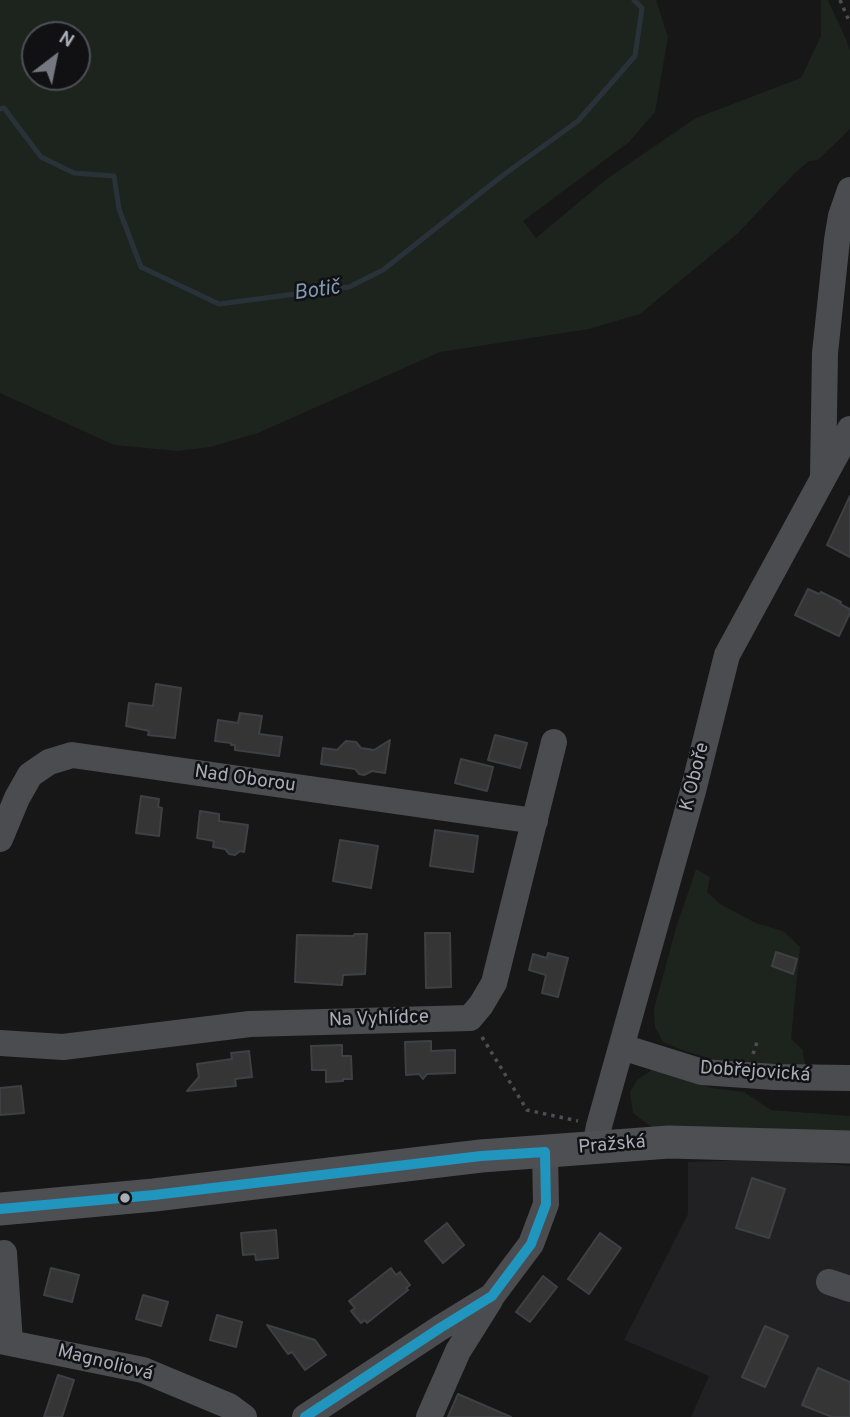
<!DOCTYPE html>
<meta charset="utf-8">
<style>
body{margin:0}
#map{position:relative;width:850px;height:1417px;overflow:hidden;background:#171717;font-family:Overpass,sans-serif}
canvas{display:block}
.north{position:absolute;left:21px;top:21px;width:70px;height:70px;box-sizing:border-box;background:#111113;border:2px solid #4d4f55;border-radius:50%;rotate:32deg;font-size:19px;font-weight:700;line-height:28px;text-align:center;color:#a8adb8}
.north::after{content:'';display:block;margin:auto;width:24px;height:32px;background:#757880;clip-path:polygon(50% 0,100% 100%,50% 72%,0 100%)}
</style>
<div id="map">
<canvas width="850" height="1417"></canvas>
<div class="north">N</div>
</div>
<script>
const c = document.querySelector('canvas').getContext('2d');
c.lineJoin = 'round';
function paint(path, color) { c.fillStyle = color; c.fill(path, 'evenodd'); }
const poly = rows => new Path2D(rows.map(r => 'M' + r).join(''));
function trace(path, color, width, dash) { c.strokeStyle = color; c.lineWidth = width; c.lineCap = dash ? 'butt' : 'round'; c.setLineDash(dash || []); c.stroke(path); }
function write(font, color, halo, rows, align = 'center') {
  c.font = font + ' Overpass,sans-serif'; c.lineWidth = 5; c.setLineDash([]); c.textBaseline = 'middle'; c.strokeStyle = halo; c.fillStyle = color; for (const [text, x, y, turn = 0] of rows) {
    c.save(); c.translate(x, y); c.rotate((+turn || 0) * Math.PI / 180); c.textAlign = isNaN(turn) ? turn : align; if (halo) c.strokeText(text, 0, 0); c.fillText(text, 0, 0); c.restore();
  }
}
const built = poly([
 [789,1159,850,1166,850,1417,691,1417,709,1376,624,1340,688,1214,688,1162]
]);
const green = poly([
 [0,0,656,0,668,37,655,112,629,142,523,221,536,238,608,178,696,118,801,78,821,36,821,0,828,0,846,39,850,51,850,129,818,160,809,161,795,173,737,234,640,314,589,329,440,352,258,433,210,447,178,451,114,445,0,393],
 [35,35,77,35,77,77,35,77],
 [696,869,710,877,707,892,720,904,756,923,783,931,800,947,791,1039,803,1050,803,1055,806,1067,727,1064,685,1051,663,1042,655,1027,654,1009,676,928],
 [653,1069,712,1088,744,1092,771,1110,850,1116,850,1135,653,1128,633,1113,630,1092,637,1080]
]);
const stream = poly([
 [0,109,4,108,41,157,74,173,114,176,119,209,141,267,219,304,349,287,383,270,502,176,578,121,635,56,642,8,634,0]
]);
const building = poly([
 [850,496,850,557,827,545,850,496],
 [808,589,819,594,821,592,841,602,840,604,850,609,850,613,839,636,795,615,808,589],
 [156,684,181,688,175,738,148,735,149,731,126,726,129,703,153,706,156,684],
 [240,713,262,716,259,734,282,737,279,756,235,750,235,745,231,745,231,743,215,741,218,720,238,723,240,713],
 [495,735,527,743,520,768,488,760,495,735],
 [390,740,385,773,372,771,364,775,359,774,355,769,321,764,323,748,337,750,346,741,356,742,361,748,374,750,390,740],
 [461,759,493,767,487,791,455,783,461,759],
 [141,796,159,799,158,807,162,808,159,836,136,833,141,796],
 [200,811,219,814,219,821,248,825,244,852,240,851,235,855,229,854,225,849,213,847,214,841,197,838,200,811],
 [435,830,478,836,473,872,430,866,435,830],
 [340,840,378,846,371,888,333,881,340,840],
 [425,933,450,933,451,987,426,988,425,933],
 [355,934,367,934,365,974,343,975,342,985,295,982,297,935,353,936,355,934],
 [776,952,797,959,793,974,772,966,776,952],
 [548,953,568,958,558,997,542,993,546,975,529,970,533,954,547,958,548,953],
 [431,1041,431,1051,455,1050,455,1073,427,1074,423,1079,419,1074,406,1075,405,1042,431,1041],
 [342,1045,342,1056,351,1056,352,1079,343,1079,343,1081,326,1082,326,1070,312,1070,311,1046,342,1045],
 [249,1051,252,1077,235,1079,236,1086,187,1091,199,1077,197,1064,232,1059,231,1053,249,1051],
 [21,1086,24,1113,0,1115,0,1088,21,1086],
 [752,1178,785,1189,769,1238,736,1228,752,1178],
 [447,1223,464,1245,443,1263,425,1241,447,1223],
 [276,1230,278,1258,256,1260,255,1254,243,1255,241,1233,276,1230],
 [600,1233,621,1248,589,1294,568,1279,600,1233],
 [51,1268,79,1275,72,1302,44,1295,51,1268],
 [391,1268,396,1275,400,1272,410,1285,406,1288,408,1290,367,1323,365,1320,361,1323,351,1311,355,1308,349,1301,391,1268],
 [543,1276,557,1287,530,1322,516,1312,543,1276],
 [143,1295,168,1302,161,1326,136,1319,143,1295],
 [217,1315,242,1322,236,1347,210,1340,217,1315],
 [267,1325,315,1340,326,1355,305,1370,292,1352,288,1354,267,1325],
 [765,1326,788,1336,765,1387,742,1377,765,1326],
 [818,1368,850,1382,850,1417,832,1417,802,1405,818,1368],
 [58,1375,74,1380,62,1417,44,1417,58,1375],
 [458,1394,511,1417,448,1417,458,1394]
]);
const path = poly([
 [840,0,850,23],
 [482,1037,527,1110,578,1121],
 [753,1054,757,1042]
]);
const minor = poly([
 [823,476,825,353,837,240,841,216,850,190],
 [0,839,17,798,30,775,49,762,72,755,535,821],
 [0,1043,63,1047,250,1024,470,1018,481,1005,494,983,554,742],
 [622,1047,702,1072,774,1077,850,1078],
 [595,1147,599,1126,693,791,727,655,850,429],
 [4,1253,10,1342],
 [829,1282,850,1289],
 [0,1341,143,1370,229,1406,244,1417],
 [305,1417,440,1328,492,1296,531,1244,546,1204,545,1152],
 [429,1417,458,1351,490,1300]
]);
const major = poly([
 [0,1209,154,1195,481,1156,669,1142,850,1147]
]);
const bus1 = poly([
 [0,1209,154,1195,481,1156,545,1152],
 [305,1417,440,1328,492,1296,531,1244,546,1204,545,1152]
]);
const markers = [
 [125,1198,6,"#a8adb8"]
];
const streetNames = [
 ["K Oboře",696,777,-76],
 ["Nad Oborou",245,780,8],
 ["Na Vyhlídce",379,1020,-2],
 ["Dobřejovická",755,1073,4],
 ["Pražská",612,1146,-5],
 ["Magnoliová",105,1364,14]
];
const waterNames = [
 ["Botič",317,292,-8]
];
paint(built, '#212123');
paint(green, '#1d241e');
trace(stream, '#2a3239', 5);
paint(building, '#353536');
trace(building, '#3f4043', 2);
trace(path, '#4d4e52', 3.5, [3.5, 5]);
trace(minor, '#4b4c50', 26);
trace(major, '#4d4f52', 33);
trace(bus1, '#2095be', 10);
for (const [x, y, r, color] of markers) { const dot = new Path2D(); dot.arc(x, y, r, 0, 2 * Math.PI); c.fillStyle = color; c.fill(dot); trace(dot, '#111113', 2.5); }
write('19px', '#a8adb8', '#111113', streetNames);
write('italic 21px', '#7f9bb3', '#111113', waterNames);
</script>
